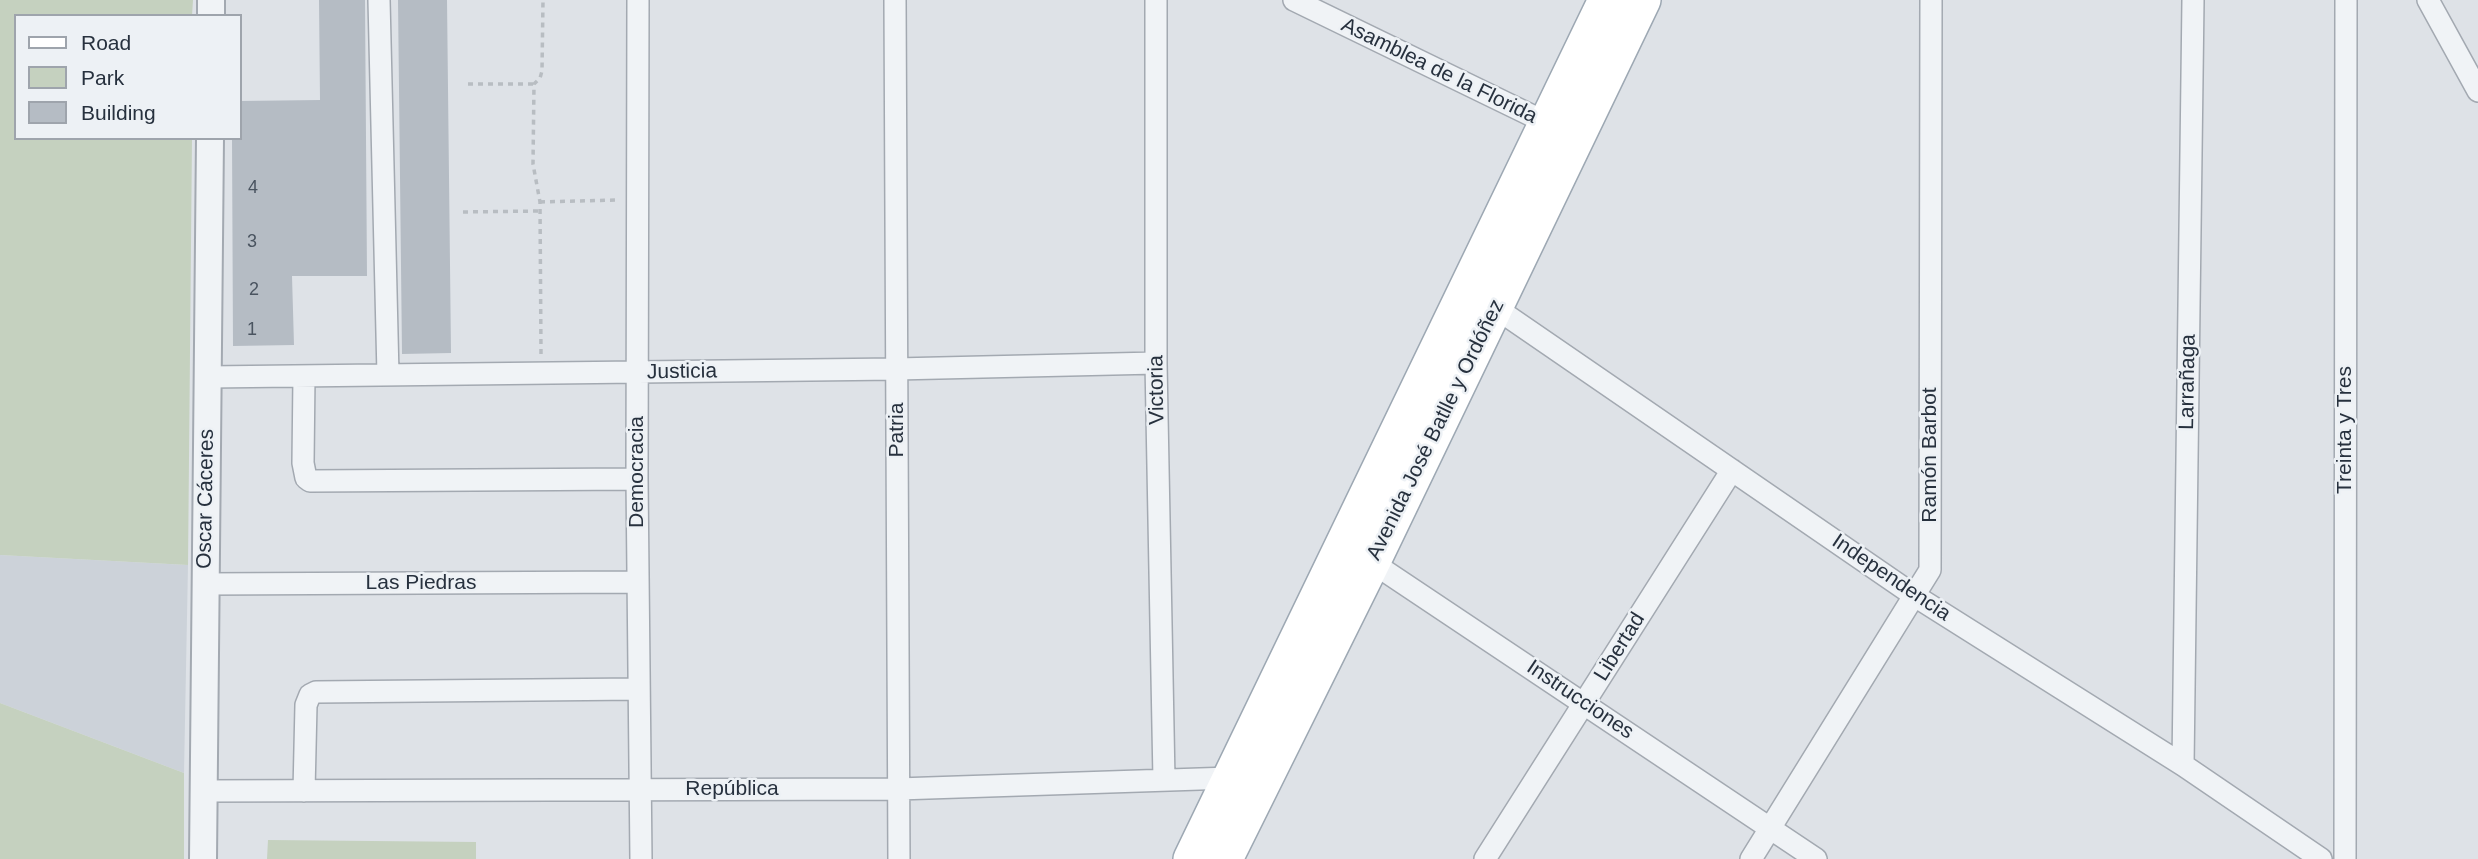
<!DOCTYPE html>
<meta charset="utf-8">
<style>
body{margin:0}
#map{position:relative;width:2478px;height:859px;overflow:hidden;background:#dee2e7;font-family:Helvetica,sans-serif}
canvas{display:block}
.legend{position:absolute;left:14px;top:14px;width:228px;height:126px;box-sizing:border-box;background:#edf1f5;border:2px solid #9ea4ac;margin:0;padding:9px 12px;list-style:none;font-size:21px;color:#27313e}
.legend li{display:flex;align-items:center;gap:14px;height:35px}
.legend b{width:35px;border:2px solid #9ea4ac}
</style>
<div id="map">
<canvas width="2478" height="859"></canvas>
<ul class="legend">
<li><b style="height:9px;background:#fff"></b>Road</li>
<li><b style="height:19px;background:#c5d1bf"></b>Park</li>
<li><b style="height:19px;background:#b5bcc4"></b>Building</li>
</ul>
</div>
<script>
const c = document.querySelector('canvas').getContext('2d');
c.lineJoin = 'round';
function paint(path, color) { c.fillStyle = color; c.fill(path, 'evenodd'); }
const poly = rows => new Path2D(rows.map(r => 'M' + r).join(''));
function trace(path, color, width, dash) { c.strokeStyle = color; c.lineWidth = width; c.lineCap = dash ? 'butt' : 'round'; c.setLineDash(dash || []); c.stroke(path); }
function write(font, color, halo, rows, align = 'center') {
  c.font = font + ' Helvetica,sans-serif'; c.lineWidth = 5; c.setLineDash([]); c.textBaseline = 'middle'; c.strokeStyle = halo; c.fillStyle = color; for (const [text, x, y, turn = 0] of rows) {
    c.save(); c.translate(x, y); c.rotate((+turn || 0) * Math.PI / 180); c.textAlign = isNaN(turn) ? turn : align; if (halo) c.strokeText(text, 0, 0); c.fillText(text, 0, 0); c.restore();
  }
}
const built = poly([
 [0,555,188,565,184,773,0,703]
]);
const green = poly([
 [0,0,193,0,192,16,16,16,16,138,192,138,188,565,0,555],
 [0,703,184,773,184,859,0,859],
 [268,840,476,842,476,859,267,859]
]);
const building = poly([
 [319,0,365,0,367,276,292,276,294,345,233,346,232,138,240,138,240,101,320,100],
 [398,0,447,0,451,353,402,354]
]);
const path = poly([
 [468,84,534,84],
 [540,202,618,200],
 [463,212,540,211],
 [541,354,540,202,533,164,534,84,540,78,542,71,543,0]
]);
const minor = poly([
 [379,0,388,375],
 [638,0,637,479,641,859],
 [895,0,899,859],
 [1156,0,1156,363,1164,780],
 [1294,0,1547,123],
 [2428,0,2478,91],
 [1487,302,1915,596,2183,765,2321,859],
 [304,376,303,463,306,478,310,481,637,479],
 [208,377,896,369,1156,363],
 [1364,557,1816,859],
 [205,584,638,582],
 [2183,765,2193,0],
 [203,791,898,789,1230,778,1237,780],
 [304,791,306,705,310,695,316,692,639,689],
 [1485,859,1732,470],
 [1751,859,1930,570,1931,0],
 [2345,859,2346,0]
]);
const tertiary = poly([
 [211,16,211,0],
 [203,859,210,138]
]);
const primary = poly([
 [1191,859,1606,0],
 [1225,859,1373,561,1643,0]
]);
const numberNames = [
 ["4",253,188],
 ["3",252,242],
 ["2",254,290],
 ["1",252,330]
];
const streetNames = [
 ["Asamblea de la Florida",1439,71,26],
 ["Justicia",682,372,-1],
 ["Larrañaga",2188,382,-89],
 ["Victoria",1157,390,-91],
 ["Patria",897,430,-90],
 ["Avenida José Batlle y Ordóñez",1436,430,-64],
 ["Treinta y Tres",2345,430,-90],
 ["Ramón Barbot",1930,455,-90],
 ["Democracia",637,472,-90],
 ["Oscar Cáceres",206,499,-89],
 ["Independencia",1891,578,34],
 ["Las Piedras",421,583],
 ["Libertad",1620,647,-58],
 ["Instrucciones",1580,700,34],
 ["República",732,789]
];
paint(built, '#ccd2d9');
paint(green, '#c5d1bf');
paint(building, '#b5bcc4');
trace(minor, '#a3a9b1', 24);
trace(tertiary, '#a3a9b1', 30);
trace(primary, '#9da8b3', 38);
trace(path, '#b8bdc2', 3.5, [5, 5]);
trace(minor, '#f0f3f6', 21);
trace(tertiary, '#f0f3f6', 26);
trace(primary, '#fff', 35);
write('18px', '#4a5460', null, numberNames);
write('21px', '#27313e', '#edf1f5', streetNames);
</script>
